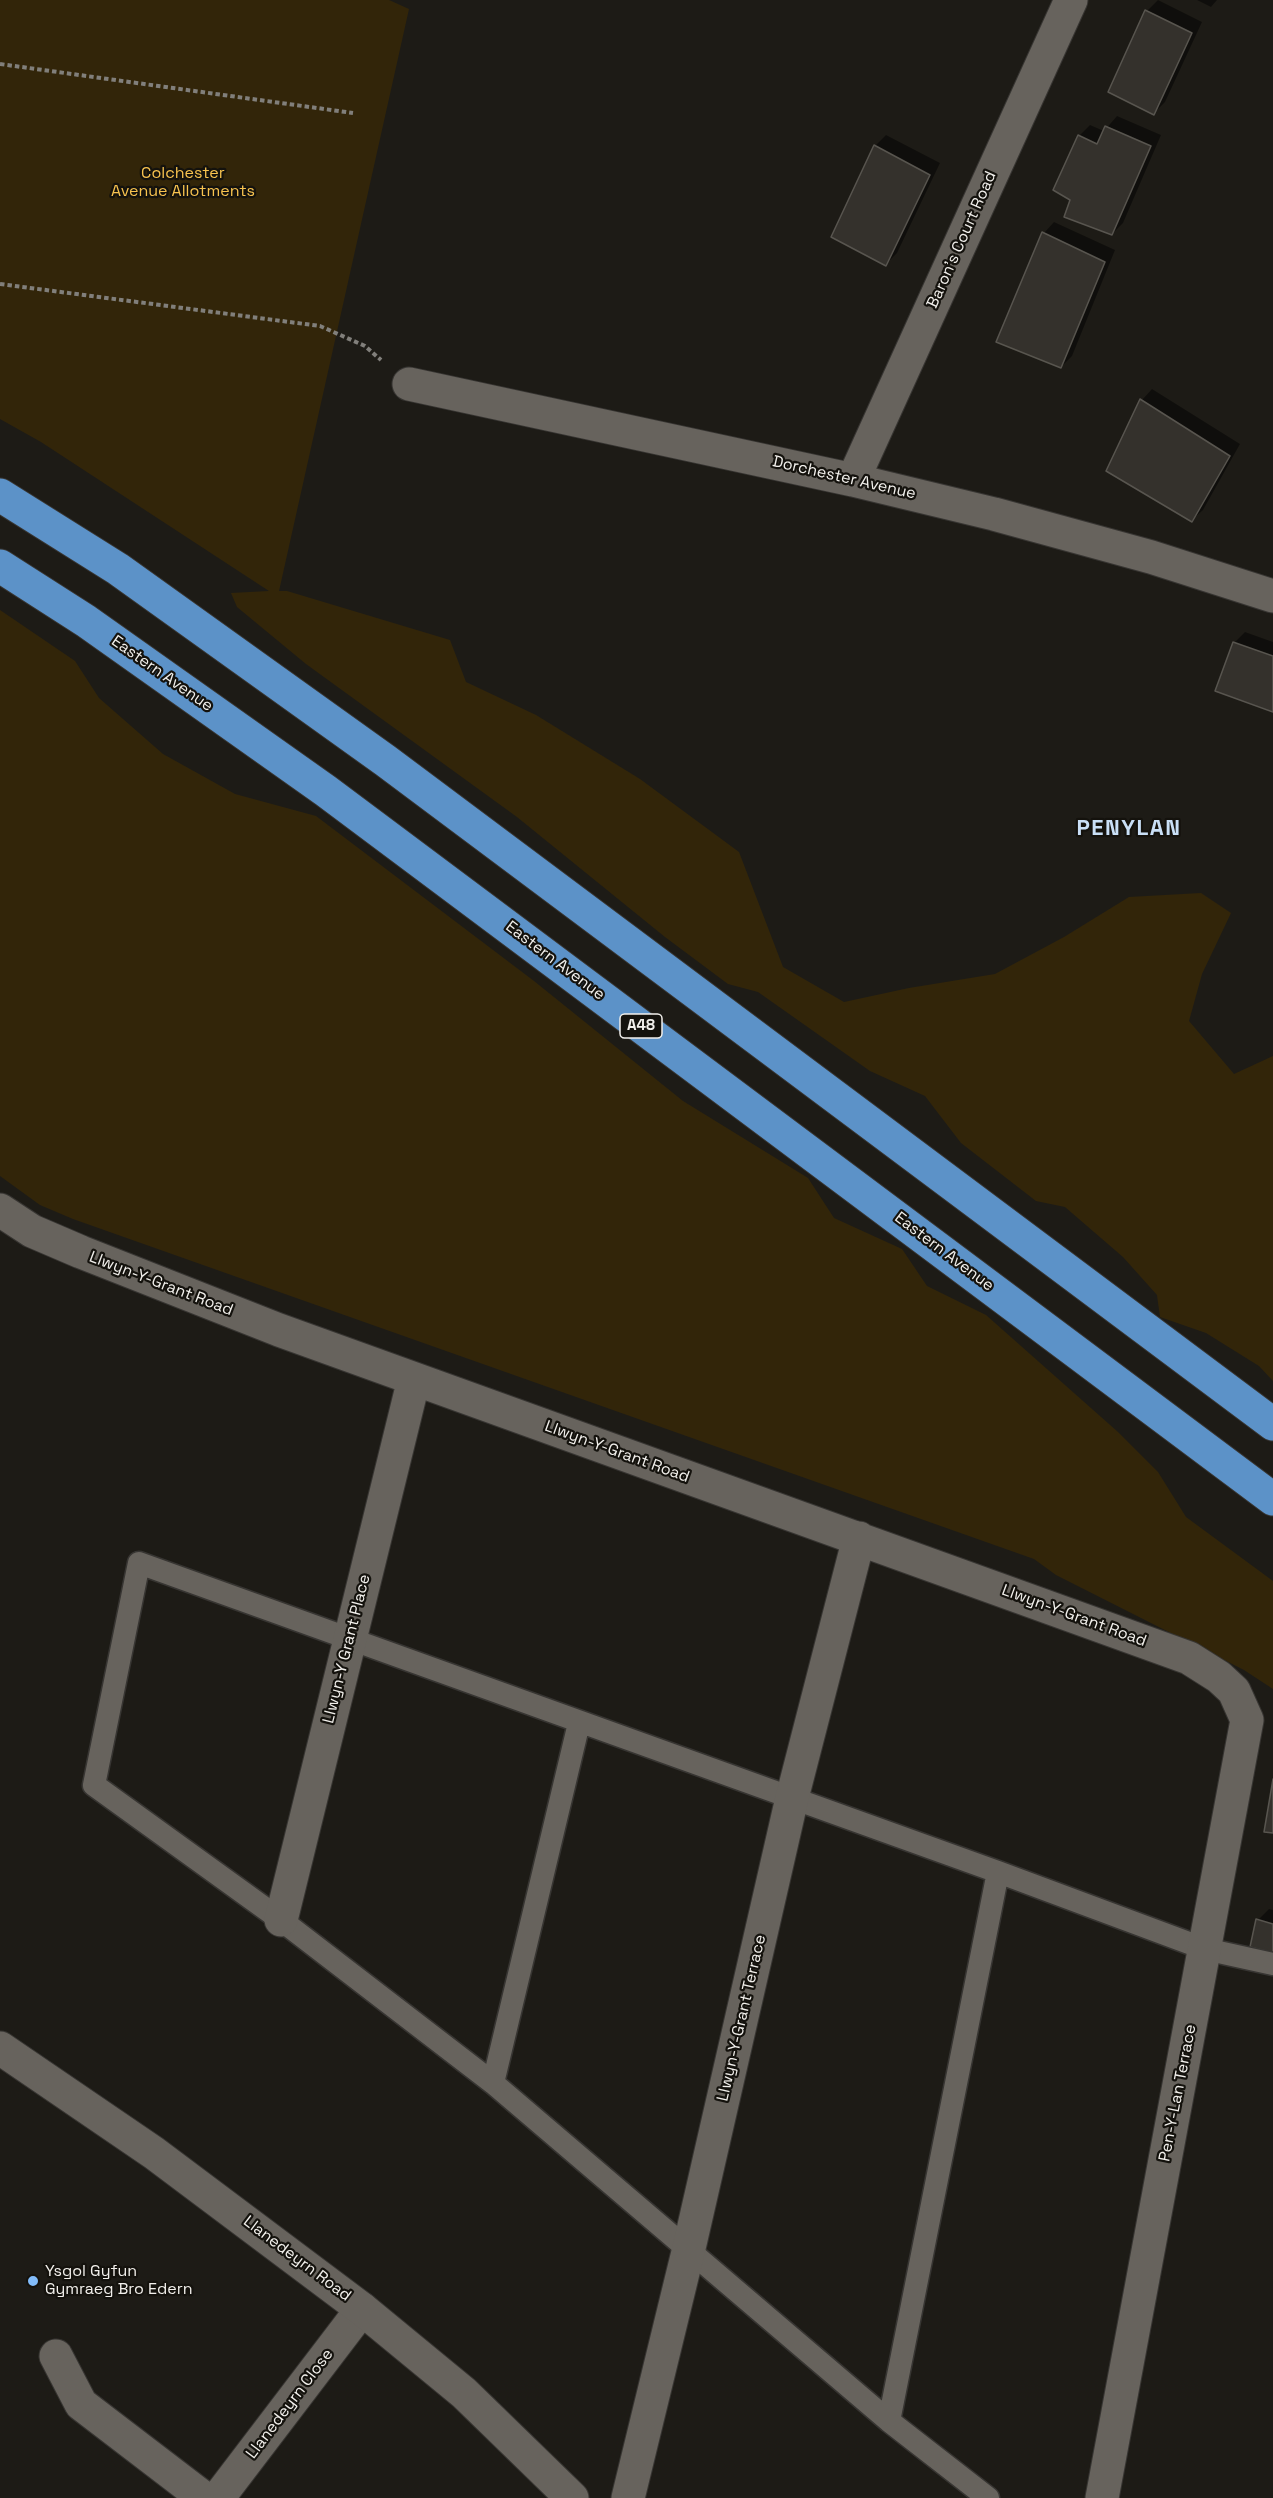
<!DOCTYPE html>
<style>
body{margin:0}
canvas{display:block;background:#1d1b16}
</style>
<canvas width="1273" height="2498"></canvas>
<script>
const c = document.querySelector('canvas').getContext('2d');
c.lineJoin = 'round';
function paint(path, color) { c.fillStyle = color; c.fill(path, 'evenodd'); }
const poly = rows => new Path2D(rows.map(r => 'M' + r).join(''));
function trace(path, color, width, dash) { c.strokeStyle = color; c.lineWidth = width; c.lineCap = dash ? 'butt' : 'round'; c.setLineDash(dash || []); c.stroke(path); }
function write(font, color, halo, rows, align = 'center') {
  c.font = font + ' "Space Grotesk",sans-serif'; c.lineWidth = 4.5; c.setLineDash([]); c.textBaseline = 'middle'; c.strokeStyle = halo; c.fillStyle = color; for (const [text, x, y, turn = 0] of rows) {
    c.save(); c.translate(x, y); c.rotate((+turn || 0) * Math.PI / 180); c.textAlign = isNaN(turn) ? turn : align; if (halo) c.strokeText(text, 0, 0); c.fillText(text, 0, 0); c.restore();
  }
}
const green = poly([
 [0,0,389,0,409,9,279,591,287,591,450,640,466,682,536,715,640,779,739,852,783,967,844,1002,909,988,995,974,1064,937,1129,897,1201,893,1231,913,1202,974,1189,1021,1234,1074,1273,1056,1273,1381,1259,1366,1206,1333,1160,1317,1157,1295,1123,1257,1065,1207,1036,1201,961,1143,925,1096,870,1071,758,992,728,984,665,937,517,817,306,664,237,607,231,593,269,591,41,442,0,419],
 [0,610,75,661,99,698,163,754,235,794,316,816,534,981,683,1101,808,1178,834,1218,902,1249,927,1286,986,1315,1118,1432,1158,1472,1186,1517,1273,1581,1273,1689,1244,1670,1056,1575,1034,1559,73,1219,40,1205,0,1176]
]);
const shadow = poly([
 [1158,0,1202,22,1165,102,1154,113,1147,11],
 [1197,0,1217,0,1211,7],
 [1117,116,1161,135,1123,223,1112,234,1072,199,1079,136,1090,125,1104,131],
 [886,135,940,163,897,253,886,264,875,146],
 [1054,222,1115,250,1072,356,1061,367,1044,233],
 [1152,389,1240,444,1203,510,1192,520,1108,471,1142,400],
 [1245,632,1273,642,1273,710,1234,643],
 [1269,1909,1273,1910,1273,1952,1258,1920]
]);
const building = poly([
 [1145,10,1192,33,1154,115,1108,92,1145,10],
 [1105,126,1151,146,1112,235,1064,217,1070,200,1053,190,1078,135,1097,144,1105,126],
 [874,145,930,175,886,266,831,237,874,145],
 [1042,232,1105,262,1061,368,996,342,1042,232],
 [1140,399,1230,456,1192,522,1106,471,1140,399],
 [1233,642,1273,656,1273,712,1215,691,1233,642],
 [1273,1779,1273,1833,1264,1832,1273,1779],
 [1256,1919,1273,1924,1273,1953,1250,1947,1256,1919]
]);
const path = poly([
 [0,64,353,113],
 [0,284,320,326,365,346,381,360]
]);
const service = poly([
 [493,2083,579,1723],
 [889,2421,998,1872],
 [988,2498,889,2421,493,2083,281,1920,94,1785,139,1563,998,1872,1205,1949,1273,1964]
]);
const minor = poly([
 [409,384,853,480,994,514,1151,557,1273,596],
 [853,480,1071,0],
 [0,1210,32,1231,81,1252,279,1330,1189,1658,1219,1677,1234,1691,1247,1720,1102,2498],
 [281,1920,414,1379],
 [56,2356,81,2404,204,2498],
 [218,2498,362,2309],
 [628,2498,689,2248,792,1798,859,1538]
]);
const tertiary = poly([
 [0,2048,154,2153,362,2309,464,2393,572,2498]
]);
const trunk = poly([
 [0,495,118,569,386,761,1273,1424],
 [0,566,86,621,326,791,1273,1499]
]);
const markers = [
 [33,2281,6,"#82bcfa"]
];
const shields = [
 [641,1026,42]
];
const shieldNames = [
 ["A48",641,1026]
];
const parkNames = [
 ["Colchester",183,174],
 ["Avenue Allotments",183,192]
];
const streetNames = [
 ["Baron's Court Road",962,240,-66],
 ["Dorchester Avenue",844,478,13],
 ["Eastern Avenue",162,674,35],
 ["Eastern Avenue",555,961,37],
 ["Eastern Avenue",944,1252,37],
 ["Llwyn-Y-Grant Road",161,1284,21],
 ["Llwyn-Y-Grant Road",617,1452,20],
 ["Llwyn-Y-Grant Road",1074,1616,20],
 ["Llwyn-Y Grant Place",347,1649,-76],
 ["Llwyn-Y-Grant Terrace",742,2018,-77],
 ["Pen-Y-Lan Terrace",1178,2093,-79],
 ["Llanedeyrn Road",297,2259,37],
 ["Llanedeyrn Close",290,2404,-53]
];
const poiNames = [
 ["Ysgol Gyfun",45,2272],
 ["Gymraeg Bro Edern",45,2290]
];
const districtNames = [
 ["PENYLAN",1129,829]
];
paint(green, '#322509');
paint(shadow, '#0007');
paint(building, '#34312c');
trace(building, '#58554f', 1.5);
trace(service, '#373532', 25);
trace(minor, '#373532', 35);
trace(tertiary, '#373532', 35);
trace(trunk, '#373532', 35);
trace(path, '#817f7b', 4, [4.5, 3]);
trace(service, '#67635d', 22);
trace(minor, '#67635d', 33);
trace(tertiary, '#67635d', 33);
trace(trunk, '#5c92c8', 33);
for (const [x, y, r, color] of markers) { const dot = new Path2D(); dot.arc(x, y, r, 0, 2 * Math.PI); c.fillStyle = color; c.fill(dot); trace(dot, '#14120d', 2); }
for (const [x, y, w] of shields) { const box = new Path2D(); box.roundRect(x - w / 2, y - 12, w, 24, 4.5); c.fillStyle = '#14120d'; c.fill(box); trace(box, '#f2f0ec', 1.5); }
write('bold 15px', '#f2f0ec', null, shieldNames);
write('16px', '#f8c34f', '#14120d', parkNames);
write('16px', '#f2f0ec', '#14120d', streetNames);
write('16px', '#f2f0ec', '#14120d', poiNames, 'left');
c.letterSpacing = '1.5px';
write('bold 22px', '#c9dff6', '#14120d', districtNames);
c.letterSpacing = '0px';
</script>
